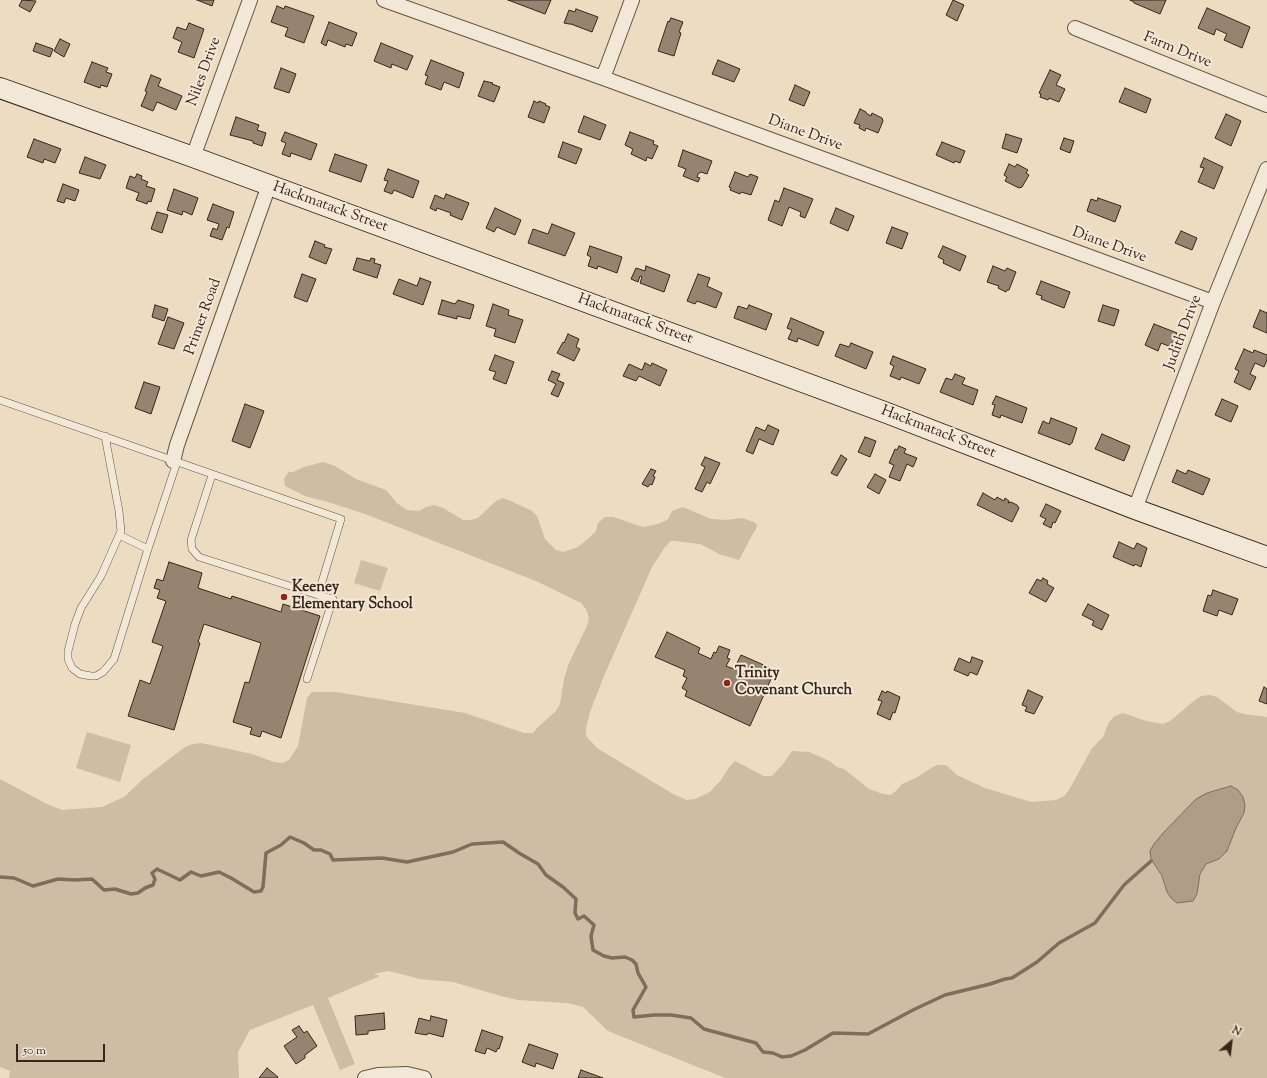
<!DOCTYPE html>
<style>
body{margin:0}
#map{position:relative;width:1267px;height:1078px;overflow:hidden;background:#ecdcc2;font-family:"Sorts Mill Goudy",serif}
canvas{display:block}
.north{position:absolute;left:1211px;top:1022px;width:40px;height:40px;-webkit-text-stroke:3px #f3e8d7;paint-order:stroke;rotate:28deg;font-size:11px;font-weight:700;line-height:16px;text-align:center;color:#372618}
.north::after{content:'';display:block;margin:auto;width:14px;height:18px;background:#372618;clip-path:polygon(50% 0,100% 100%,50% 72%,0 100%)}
.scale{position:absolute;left:16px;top:1044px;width:89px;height:18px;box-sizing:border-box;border:2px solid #372618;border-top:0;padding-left:5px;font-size:12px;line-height:14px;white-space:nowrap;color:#372618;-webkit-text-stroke:3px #f3e8d7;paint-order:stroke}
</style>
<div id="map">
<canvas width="1267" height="1078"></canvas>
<div class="north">N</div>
<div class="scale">50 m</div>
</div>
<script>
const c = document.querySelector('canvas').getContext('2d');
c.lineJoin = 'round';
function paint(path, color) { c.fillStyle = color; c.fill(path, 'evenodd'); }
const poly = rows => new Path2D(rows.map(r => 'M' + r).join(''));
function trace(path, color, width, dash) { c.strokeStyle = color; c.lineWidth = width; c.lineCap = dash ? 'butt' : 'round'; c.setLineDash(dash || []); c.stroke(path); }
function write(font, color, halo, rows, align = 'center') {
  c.font = font + ' "Sorts Mill Goudy",serif'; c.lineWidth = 4; c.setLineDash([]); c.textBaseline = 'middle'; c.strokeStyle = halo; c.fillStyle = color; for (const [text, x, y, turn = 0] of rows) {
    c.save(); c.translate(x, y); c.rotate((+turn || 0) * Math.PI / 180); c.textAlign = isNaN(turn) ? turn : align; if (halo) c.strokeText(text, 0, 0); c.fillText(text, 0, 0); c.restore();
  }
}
const green = poly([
 [323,462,335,466,356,479,386,490,397,503,407,510,419,511,426,507,434,505,443,508,463,520,471,520,478,518,496,501,503,498,511,501,532,511,537,516,545,539,556,550,563,552,578,547,590,537,596,531,598,523,605,517,613,517,643,527,658,524,665,521,668,519,672,511,683,507,711,519,726,520,742,518,754,522,757,525,756,529,750,539,739,560,719,554,700,544,675,541,671,541,665,547,652,567,604,676,590,712,586,728,586,736,597,748,673,794,687,800,695,799,710,792,721,780,730,766,735,761,764,776,772,776,783,764,792,751,809,752,823,758,831,762,837,767,844,769,869,789,883,794,891,795,897,790,902,784,916,778,931,768,938,765,946,765,957,775,985,788,1031,802,1056,800,1064,796,1069,790,1092,748,1103,737,1109,722,1115,716,1123,713,1146,721,1163,724,1170,721,1195,700,1201,696,1210,695,1217,697,1237,712,1244,714,1267,717,1267,1078,725,1078,608,1031,583,1007,567,1003,518,1000,501,996,453,982,420,979,389,971,373,974,380,976,328,998,355,1064,340,1070,313,1005,250,1030,238,1052,239,1078,9,1078,10,1071,0,1067,0,779,47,804,62,810,102,807,124,797,143,779,185,747,193,744,201,743,225,748,252,754,274,762,282,763,289,760,298,746,307,698,312,692,336,692,465,713,524,733,533,733,538,727,556,711,560,704,564,679,569,663,587,626,589,618,586,609,581,603,536,581,365,514,331,503,305,496,285,486,284,478,289,472,293,472,304,467],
 [1232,786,1244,813,1219,859,1206,864,1200,874,1167,892,1162,876,1151,859,1207,793],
 [361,560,388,568,380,591,354,583],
 [87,732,131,745,120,782,76,768]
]);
const water = poly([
 [1231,786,1238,790,1243,797,1245,805,1244,813,1236,828,1227,851,1219,859,1206,864,1200,874,1197,894,1193,901,1177,903,1171,898,1167,892,1162,876,1151,859,1150,851,1154,844,1164,832,1196,799,1207,793,1231,786]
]);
const stream = poly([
 [0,877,14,878,33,886,58,879,75,880,92,879,104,890,115,889,131,894,138,893,145,888,153,885,155,879,152,873,157,869,180,880,191,872,201,876,219,872,231,878,254,892,261,891,263,887,266,853,281,845,290,837,304,843,314,850,321,850,330,854,333,860,382,858,407,862,453,852,472,844,503,842,519,853,538,864,546,875,563,887,576,899,575,913,578,919,584,916,594,925,591,936,593,950,604,956,612,958,625,957,632,960,636,964,638,973,646,987,633,1010,634,1017,654,1015,671,1015,691,1018,704,1029,756,1043,763,1052,773,1053,782,1057,791,1056,805,1050,833,1033,868,1034,913,1010,945,995,990,984,1005,979,1012,978,1037,962,1059,943,1095,923,1124,885,1151,861]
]);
const building = poly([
 [22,0,36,1,30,12,19,6,22,0],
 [197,0,214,0,212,6,197,0],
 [508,0,551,0,545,14,508,0],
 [953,0,964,5,957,21,946,15,953,0],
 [1130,0,1166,0,1160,14,1134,3,1134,2,1130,0],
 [277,6,284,9,285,6,314,16,304,43,285,36,288,28,271,22,277,6],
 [1207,8,1250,27,1242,48,1224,40,1227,34,1216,29,1214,35,1198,28,1207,8],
 [576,9,598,17,592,32,571,24,569,24,564,23,569,10,575,12,576,9],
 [671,18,683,22,679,32,681,33,674,56,658,51,668,21,669,22,671,18],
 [329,22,357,33,352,46,346,44,345,47,328,40,326,46,321,43,329,22],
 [189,23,204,29,194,58,178,52,182,42,173,38,177,27,186,30,189,23],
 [60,39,70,44,64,57,54,51,60,39],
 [36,43,53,49,50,57,33,51,36,43],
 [381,43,413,56,407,70,392,64,391,68,374,61,381,43],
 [431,60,464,73,459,88,444,82,441,90,425,84,428,76,425,75,431,60],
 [718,60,740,69,734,82,712,74,718,60],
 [92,62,108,68,106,72,112,74,107,87,101,85,100,88,84,82,92,62],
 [281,68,296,74,289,93,274,88,281,68],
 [1050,70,1061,75,1056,85,1065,89,1059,102,1049,98,1048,100,1040,97,1041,94,1039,93,1050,70],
 [151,75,161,79,158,86,182,96,176,110,157,102,153,111,141,106,147,92,145,91,151,75],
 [484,81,493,83,492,84,500,87,494,102,478,96,484,81],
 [795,85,810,92,804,106,789,100,795,85],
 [1125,88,1151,99,1146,113,1119,102,1125,88],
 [534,101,538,103,539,101,546,104,545,105,550,107,544,123,528,117,534,101],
 [860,109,866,112,866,113,871,116,872,113,882,118,883,121,878,133,866,128,865,131,859,128,860,125,854,123,860,109],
 [1226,114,1241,121,1231,146,1215,138,1226,114],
 [584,116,606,125,600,140,578,132,584,116],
 [236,117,259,125,257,130,266,133,262,146,253,143,253,141,230,135,236,117],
 [285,132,317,144,311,160,291,153,290,157,282,154,286,143,281,141,285,132],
 [630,132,654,141,653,144,658,146,652,159,647,157,646,161,631,154,633,149,625,145,630,132],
 [1006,134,1022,139,1017,153,1002,148,1006,134],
 [1064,138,1074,141,1070,153,1060,149,1064,138],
 [34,139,61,149,55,163,44,159,43,163,27,157,34,139],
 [563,142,582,149,576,164,558,157,563,142],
 [942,142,965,151,960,163,955,161,954,163,936,155,942,142],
 [683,150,712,161,707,174,701,172,698,174,697,177,700,178,698,182,683,176,686,169,678,166,683,150],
 [335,154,367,165,361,182,329,171,335,154],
 [85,157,106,165,100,179,79,173,85,157],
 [1204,158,1223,167,1214,189,1198,182,1204,168,1200,167,1204,158],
 [1009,164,1015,167,1017,164,1028,170,1026,173,1029,175,1022,187,1019,188,1005,181,1007,177,1004,175,1009,164],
 [388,169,419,181,413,198,394,190,392,194,384,191,388,181,384,180,388,169],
 [735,172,748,177,750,174,758,177,751,195,741,192,740,194,730,190,731,188,729,187,735,172],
 [137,174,142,176,141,179,148,182,146,186,155,189,151,202,148,201,147,204,136,200,139,193,126,188,130,176,135,178,137,174],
 [63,184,79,190,75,201,66,198,64,203,57,201,63,184],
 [784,188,813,199,805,218,800,216,801,212,789,207,782,226,768,220,775,200,779,202,784,188],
 [174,189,198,198,192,215,183,211,182,215,167,210,174,189],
 [446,194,469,203,462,220,450,215,451,213,437,208,436,211,430,208,435,195,444,199,446,194],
 [1098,198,1121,206,1115,222,1087,211,1091,199,1097,201,1098,198],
 [213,204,234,212,229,228,227,227,222,240,210,236,213,228,217,230,219,224,207,220,213,204],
 [495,208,521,220,515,235,497,227,494,232,486,228,495,208],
 [836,208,854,216,848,231,830,223,836,208],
 [157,212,168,215,162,233,151,229,157,212],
 [552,224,575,233,565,256,528,243,533,229,548,234,552,224],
 [892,227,908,233,902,249,886,243,892,227],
 [1181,231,1197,238,1192,250,1175,243,1181,231],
 [315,241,325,245,324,247,332,249,326,264,309,257,315,241],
 [590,246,622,257,617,273,598,266,597,269,588,266,591,257,587,255,590,246],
 [943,246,966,256,960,271,943,263,944,260,938,257,943,246],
 [357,258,370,261,371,258,375,259,374,263,381,265,377,278,353,270,357,258],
 [646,266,670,275,664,292,640,283,642,277,640,276,638,282,631,279,636,268,645,271,646,266],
 [993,266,1005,271,1007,268,1016,272,1009,290,1007,290,1006,292,998,288,999,286,987,282,993,266],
 [302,274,316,279,307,302,294,297,302,274],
 [698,274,710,278,707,286,722,293,716,308,697,301,695,304,687,301,698,274],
 [420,278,431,282,423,305,393,294,399,279,417,286,420,278],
 [1041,281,1070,292,1064,308,1041,299,1042,296,1036,294,1041,281],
 [442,300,455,304,458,300,474,305,470,319,457,316,457,319,438,314,442,300],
 [493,304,509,310,508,315,523,320,515,343,494,336,496,329,486,326,493,304],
 [155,305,168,309,164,321,152,317,155,305],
 [749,305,772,314,766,330,734,318,738,306,747,309,749,305],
 [1103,305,1119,310,1114,326,1098,321,1103,305],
 [1260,310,1267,313,1267,333,1253,327,1260,310],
 [168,317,184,323,174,349,158,344,168,317],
 [791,318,824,332,818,346,798,338,797,342,788,339,792,330,787,328,791,318],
 [1154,324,1177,333,1171,347,1161,343,1158,351,1145,345,1154,324],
 [568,334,579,339,576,347,580,349,574,361,557,353,563,342,564,343,568,334],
 [851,343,873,352,866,369,835,356,840,344,849,347,851,343],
 [1244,349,1253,353,1254,350,1267,355,1267,360,1264,367,1255,363,1250,374,1256,377,1250,390,1234,382,1239,371,1235,369,1244,349],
 [495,355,514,362,506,384,493,379,496,372,489,370,495,355],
 [893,356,926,369,919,384,901,377,900,380,890,376,894,366,890,364,893,356],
 [645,363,651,366,652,363,667,370,660,386,639,376,636,381,623,376,629,364,642,370,645,363],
 [552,371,560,374,557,380,564,383,558,397,551,394,556,384,548,380,552,371],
 [955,374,965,378,962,384,978,390,973,405,940,392,946,378,952,380,955,374],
 [144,382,160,387,151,414,135,408,144,382],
 [996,396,1027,408,1022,423,1001,415,1000,418,992,415,995,405,992,404,996,396],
 [1222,399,1238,406,1231,422,1215,415,1222,399],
 [245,404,264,411,250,448,232,441,245,404],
 [1051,418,1077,428,1072,443,1071,443,1070,445,1038,433,1043,421,1049,424,1051,418],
 [768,425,779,430,773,445,759,439,753,454,746,451,756,427,765,431,768,425],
 [1102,434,1130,446,1124,461,1095,449,1102,434],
 [865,437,876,441,870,457,858,452,865,437],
 [899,446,906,449,904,453,917,458,913,467,907,464,900,481,889,477,894,465,889,463,895,449,897,450,899,446],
 [841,455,847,459,837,476,831,473,841,455],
 [705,457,720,463,710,484,707,482,702,492,695,489,705,467,701,465,705,457],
 [651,469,656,471,653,476,655,477,652,485,650,484,648,487,642,484,651,469],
 [1177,470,1186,474,1188,470,1210,479,1203,495,1172,482,1177,470],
 [875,474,886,480,879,494,867,487,875,474],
 [983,493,995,500,997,497,1004,501,1005,498,1009,501,1008,503,1011,502,1017,505,1019,508,1012,522,977,505,983,493],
 [1046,504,1061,511,1055,523,1053,522,1051,528,1043,524,1046,519,1040,516,1046,504],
 [1119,542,1134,549,1137,543,1147,548,1141,567,1135,564,1134,566,1113,557,1119,542],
 [169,562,202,573,198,588,231,599,232,596,281,612,283,604,320,616,281,738,262,731,260,737,250,734,252,728,233,722,245,682,249,683,261,643,204,624,198,642,200,643,174,730,128,716,140,680,150,684,163,646,152,642,166,601,157,598,160,590,154,588,157,579,163,581,169,562],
 [1043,578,1048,581,1047,584,1054,588,1046,602,1029,593,1037,579,1041,581,1043,578],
 [1213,590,1238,599,1232,615,1219,610,1217,616,1203,611,1208,595,1211,596,1213,590],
 [1088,604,1109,615,1102,630,1092,625,1094,621,1082,615,1088,604],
 [667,632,700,648,698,653,711,659,714,652,716,653,719,646,730,650,727,658,730,659,726,666,734,669,741,655,775,670,750,726,685,696,687,691,682,688,687,678,683,676,685,670,655,657,667,632],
 [972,657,983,661,977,675,970,672,968,676,954,670,959,658,970,663,972,657],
 [1264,687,1267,689,1267,704,1259,701,1264,687],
 [1028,690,1043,697,1034,714,1025,711,1027,707,1022,705,1028,690],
 [882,691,886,693,887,691,900,697,895,713,893,712,890,720,877,714,882,701,878,700,882,691],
 [384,1013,385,1029,368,1031,368,1034,356,1035,355,1016,384,1013],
 [431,1016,447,1020,443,1037,428,1033,427,1035,415,1033,419,1018,430,1021,431,1016],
 [299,1026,304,1033,307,1031,317,1046,305,1055,305,1058,296,1064,284,1046,297,1037,292,1030,299,1026],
 [482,1030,503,1037,499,1049,498,1048,496,1052,487,1048,485,1054,475,1051,482,1030],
 [529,1044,558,1054,553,1069,536,1063,535,1067,522,1062,529,1044],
 [267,1068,278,1077,277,1078,259,1078,267,1068],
 [581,1070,603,1078,578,1078,581,1070]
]);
const lane = poly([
 [0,400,341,519,318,595,199,557,192,549,191,540,212,475],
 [105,436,119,511,121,531,101,576,81,608,75,624,68,651,68,659,72,668,80,674,91,676,96,676,103,672,114,659,148,549,177,462],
 [119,535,148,549],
 [307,679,333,599,318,595]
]);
const street = poly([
 [384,0,603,78,1213,302],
 [1075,28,1267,105],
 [603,78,632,0],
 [193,157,250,0],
 [173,461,177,445,269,185],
 [1135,509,1213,302,1267,169],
 [365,1078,378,1075,407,1074,424,1078]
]);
const secondary = poly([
 [0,88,193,157,887,413,1135,509,1267,557]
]);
const markers = [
 [284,597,4,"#8f2418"],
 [727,683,4,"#8f2418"]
];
const streetNames = [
 ["Farm Drive",1177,51,22],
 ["Niles Drive",205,72,-70],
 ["Diane Drive",805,134,20],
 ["Hackmatack Street",330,208,20],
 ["Diane Drive",1109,246,20],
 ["Primer Road",204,317,-70],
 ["Hackmatack Street",635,320,20],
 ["Judith Drive",1184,333,-69],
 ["Hackmatack Street",938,433,21]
];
const poiNames = [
 ["Keeney",292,588],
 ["Elementary School",292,605],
 ["Trinity",735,674],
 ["Covenant Church",735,691]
];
paint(green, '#cdbda5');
paint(water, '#ae9e88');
trace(water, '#7e6e5b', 1);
trace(stream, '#7e6e5b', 3.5);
paint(building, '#958570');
trace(building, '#372618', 1);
trace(lane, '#645442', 8);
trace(street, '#645442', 16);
trace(secondary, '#372618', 22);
trace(lane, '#f3e8d7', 7);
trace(street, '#f3e8d7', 14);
trace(secondary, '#f3e8d7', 20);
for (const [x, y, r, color] of markers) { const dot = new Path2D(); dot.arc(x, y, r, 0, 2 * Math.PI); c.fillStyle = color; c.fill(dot); trace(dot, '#f3e8d7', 1.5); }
write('15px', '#372618', '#f3e8d7', streetNames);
write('bold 15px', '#372618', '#f3e8d7', poiNames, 'left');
</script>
